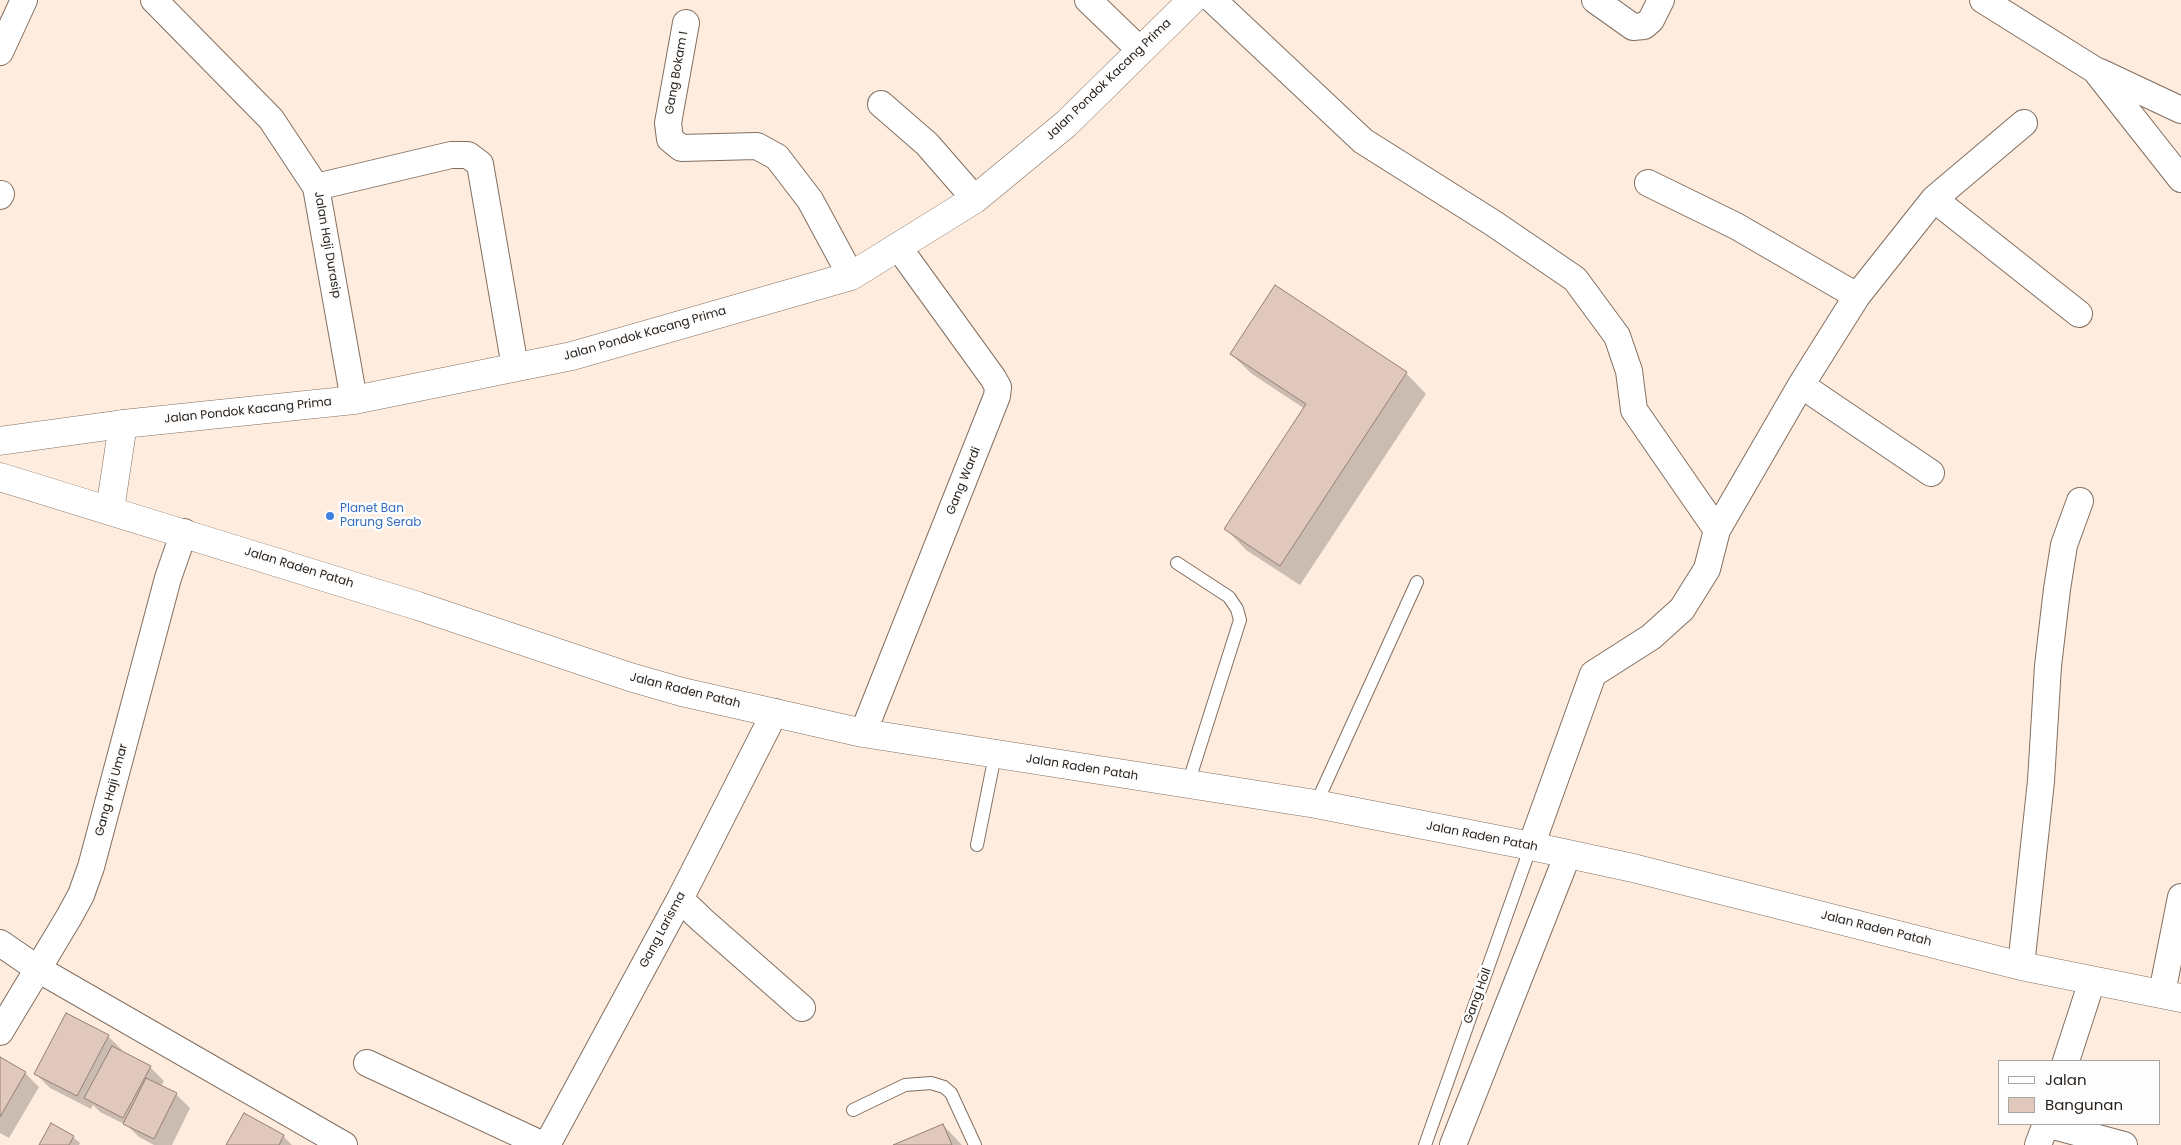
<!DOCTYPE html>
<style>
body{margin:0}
#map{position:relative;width:2181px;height:1145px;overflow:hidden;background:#feecdf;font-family:Poppins,sans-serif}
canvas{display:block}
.legend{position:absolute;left:1998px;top:1060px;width:162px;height:65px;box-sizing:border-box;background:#fdfdfd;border:1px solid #a9a5a3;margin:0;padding:6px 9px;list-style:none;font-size:15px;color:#2a221c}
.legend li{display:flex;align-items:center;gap:10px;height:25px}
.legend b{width:25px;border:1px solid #a9a5a3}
</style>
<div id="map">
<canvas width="2181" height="1145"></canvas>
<ul class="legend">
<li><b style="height:6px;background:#fff"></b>Jalan</li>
<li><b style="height:14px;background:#e1c8bc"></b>Bangunan</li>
</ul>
</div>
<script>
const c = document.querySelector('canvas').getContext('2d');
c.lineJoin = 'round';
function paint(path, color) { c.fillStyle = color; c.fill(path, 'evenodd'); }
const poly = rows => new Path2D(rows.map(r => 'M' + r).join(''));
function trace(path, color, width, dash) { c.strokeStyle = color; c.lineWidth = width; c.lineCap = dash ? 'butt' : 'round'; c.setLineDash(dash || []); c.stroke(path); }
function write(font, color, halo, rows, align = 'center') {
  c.font = font + ' Poppins,sans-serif'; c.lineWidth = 5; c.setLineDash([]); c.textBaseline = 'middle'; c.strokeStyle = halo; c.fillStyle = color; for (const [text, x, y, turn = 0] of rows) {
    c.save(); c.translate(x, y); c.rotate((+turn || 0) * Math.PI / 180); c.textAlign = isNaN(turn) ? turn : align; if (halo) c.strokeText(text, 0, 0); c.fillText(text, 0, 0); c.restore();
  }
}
const shadow = poly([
 [1231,354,1406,373,1426,394,1300,585,1246,550,1226,529,1305,409,1252,374],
 [67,1015,108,1036,122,1050,121,1052,150,1067,164,1081,161,1086,176,1094,190,1108,172,1145,154,1145,139,1137,128,1126,100,1112,93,1105,91,1109,50,1088,36,1074],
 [0,1058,25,1073,39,1087,9,1138,0,1133],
 [943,1125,962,1145,896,1145],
 [283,1136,292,1145,228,1145],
 [73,1137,80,1143,79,1145,41,1145]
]);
const building = poly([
 [1275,285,1407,372,1280,566,1224,529,1306,404,1230,354,1275,285],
 [66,1013,109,1035,77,1096,34,1074,66,1013],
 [112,1046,151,1066,123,1118,84,1098,112,1046],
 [0,1057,26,1072,0,1117,0,1057],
 [146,1078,177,1093,154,1139,123,1124,146,1078],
 [244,1113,284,1135,279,1145,226,1145,244,1113],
 [51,1123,74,1136,69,1145,39,1145,51,1123],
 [943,1124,952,1145,893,1145,943,1124]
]);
const service = poly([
 [1177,563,1229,597,1237,609,1240,620,1188,784],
 [1316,804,1417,582],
 [977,845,995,755],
 [853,1110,905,1085,931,1083,944,1087,951,1093,975,1145],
 [1425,1145,1531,846]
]);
const minor = poly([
 [154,0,271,119,316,187,354,400],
 [1088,0,1140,50],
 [1213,0,1363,141,1493,223,1575,279,1617,336,1629,371,1634,410,1717,530],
 [1595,0,1633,27,1644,26,1651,20,1661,0],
 [1983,0,2095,70,2181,179],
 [686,23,668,123,670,139,681,148,757,146,777,157,810,200,851,276],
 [0,52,24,0],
 [2100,72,2181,110],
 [881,104,927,144,975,199],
 [1648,183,1736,226,1857,296],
 [316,187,451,155,468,155,480,164,515,367],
 [0,196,1,194],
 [1934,199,2079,314],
 [1801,385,1931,473],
 [863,733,997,396,998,387,993,378,899,248],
 [1531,846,1593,674,1651,637,1682,609,1707,569,1717,530,1801,385,1857,296,1934,199,2024,123],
 [680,899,702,920,802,1008],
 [0,943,38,969,344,1145],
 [2021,966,2041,781,2048,666,2057,589,2064,545,2080,501],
 [2162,993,2181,897],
 [0,1032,69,917,81,895,91,867,168,578,184,532],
 [2066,1061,2092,981],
 [367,1063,543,1145],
 [547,1145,680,899,775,712],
 [1453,1145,1568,854],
 [2038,1145,2046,1124,2124,1145]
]);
const tertiary = poly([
 [0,441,123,424,354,400,572,356,851,276,975,199,1066,124,1192,0]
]);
const secondary = poly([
 [0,477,418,606,630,677,682,692,863,733,1316,804,1531,846,1633,868,2021,966,2181,998],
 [110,510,123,424]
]);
const markers = [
 [330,516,5,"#3f7fe0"]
];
const streetNames = [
 ["Gang Bokam I",677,73,-80],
 ["Jalan Pondok Kacang Prima",1109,80,-44],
 ["Jalan Haji Durasip",327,245,80],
 ["Jalan Pondok Kacang Prima",645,334,-16],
 ["Jalan Pondok Kacang Prima",248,411,-6],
 ["Gang Wardi",964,481,-68],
 ["Jalan Raden Patah",299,568,17],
 ["Jalan Raden Patah",685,691,14],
 ["Jalan Raden Patah",1082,768,9],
 ["Gang Haji Umar",112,790,-75],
 ["Jalan Raden Patah",1482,837,11],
 ["Jalan Raden Patah",1876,929,14],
 ["Gang Larisma",663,930,-62],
 ["Gang Holl",1478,996,-70]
];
const shopNames = [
 ["Planet Ban",340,509],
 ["Parung Serab",340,523]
];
paint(shadow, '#0003');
paint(building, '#e1c8bc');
trace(building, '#957e74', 1);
trace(service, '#826f60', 14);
trace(minor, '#826f60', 28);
trace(tertiary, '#826f60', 29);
trace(secondary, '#826f60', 29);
trace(service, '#fff', 12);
trace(minor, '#fff', 26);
trace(tertiary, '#fff', 28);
trace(secondary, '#fff', 28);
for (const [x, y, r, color] of markers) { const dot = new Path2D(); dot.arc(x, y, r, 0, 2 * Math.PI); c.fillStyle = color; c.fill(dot); trace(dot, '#fdfdfd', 2); }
write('12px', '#2a221c', '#fdfdfd', streetNames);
write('12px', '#366cbe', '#fdfdfd', shopNames, 'left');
</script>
